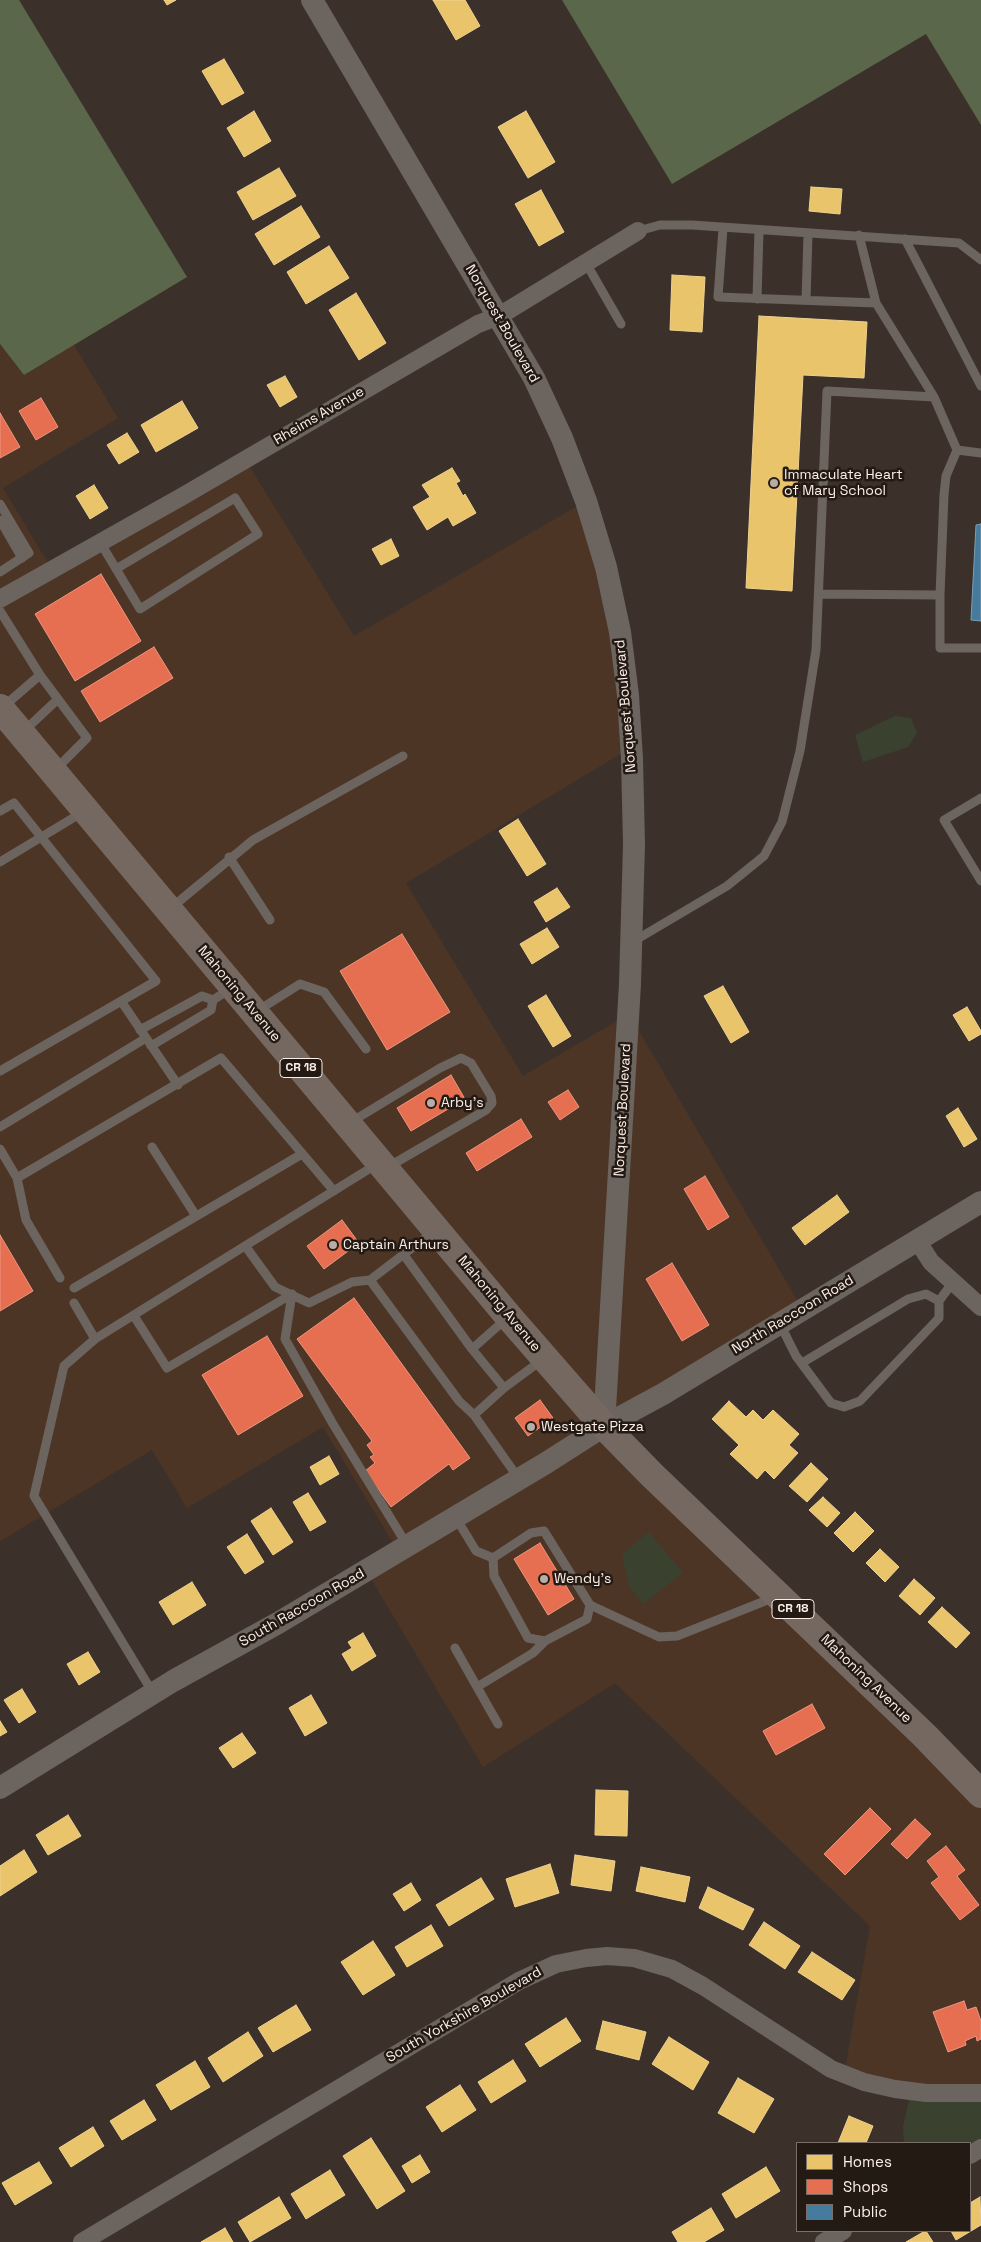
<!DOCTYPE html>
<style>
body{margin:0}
#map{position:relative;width:981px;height:2242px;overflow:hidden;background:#3c312a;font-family:"Space Grotesk",sans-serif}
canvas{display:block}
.legend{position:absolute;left:796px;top:2142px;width:175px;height:90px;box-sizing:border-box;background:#231a14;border:1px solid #7a6f68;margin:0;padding:6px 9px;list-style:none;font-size:15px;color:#fdefe7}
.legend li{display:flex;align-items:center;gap:10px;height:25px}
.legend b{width:25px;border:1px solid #7a6f68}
</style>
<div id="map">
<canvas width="981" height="2242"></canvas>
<ul class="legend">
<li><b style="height:14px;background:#e9c46a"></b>Homes</li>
<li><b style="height:14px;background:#e76f51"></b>Shops</li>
<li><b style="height:14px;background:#457b9d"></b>Public</li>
</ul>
</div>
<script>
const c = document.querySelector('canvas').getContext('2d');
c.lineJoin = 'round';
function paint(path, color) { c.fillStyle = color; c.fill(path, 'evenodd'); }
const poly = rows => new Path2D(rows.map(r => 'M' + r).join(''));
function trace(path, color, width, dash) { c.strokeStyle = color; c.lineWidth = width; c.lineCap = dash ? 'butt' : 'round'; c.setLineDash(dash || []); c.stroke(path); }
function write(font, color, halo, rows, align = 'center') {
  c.font = font + ' "Space Grotesk",sans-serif'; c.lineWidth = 5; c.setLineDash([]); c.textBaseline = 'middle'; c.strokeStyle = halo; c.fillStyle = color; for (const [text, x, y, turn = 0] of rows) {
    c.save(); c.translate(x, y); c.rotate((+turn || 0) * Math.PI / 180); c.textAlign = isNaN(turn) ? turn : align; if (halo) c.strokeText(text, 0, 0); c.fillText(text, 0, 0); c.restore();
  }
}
const built = poly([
 [0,344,24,375,74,345,118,418,3,488,52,570,245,459,354,636,586,501,632,747,406,883,523,1076,629,1014,803,1310,604,1425,981,1794,981,2093,844,2075,870,1926,615,1683,483,1767,366,1570,398,1551,323,1427,187,1508,152,1450,0,1541]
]);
const green = poly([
 [895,716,911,718,917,733,908,747,863,762,855,735],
 [649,1532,683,1573,643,1604,629,1586,622,1554],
 [911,2091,981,2093,981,2148,970,2155,970,2143,904,2143,903,2126]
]);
const forest = poly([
 [0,0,19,0,187,277,24,375,0,344],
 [562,0,981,0,981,125,926,34,672,184]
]);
const homes = poly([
 [164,0,176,0,167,5,164,0],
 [433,0,465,0,480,26,456,40,433,0],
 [224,59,244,93,222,105,202,71,224,59],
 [254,111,271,141,244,157,227,128,254,111],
 [526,111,555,162,528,178,498,127,526,111],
 [279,168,296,196,253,220,237,192,279,168],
 [811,187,842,189,840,214,809,211,811,187],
 [541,190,564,232,539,246,515,204,541,190],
 [301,206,320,237,274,265,255,234,301,206],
 [329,246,349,278,306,304,287,272,329,246],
 [672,275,705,277,702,332,670,330,672,275],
 [356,293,386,343,359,360,329,310,356,293],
 [759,316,867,322,864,378,803,375,792,591,746,588,759,316],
 [285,376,297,397,280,407,267,385,285,376],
 [182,401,198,428,156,452,141,425,182,401],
 [127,433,139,452,119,464,107,445,127,433],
 [452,468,460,481,456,483,463,496,465,494,476,513,453,526,448,517,427,530,413,507,430,497,422,485,452,468],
 [94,485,108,508,90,519,76,496,94,485],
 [391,539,399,556,381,565,372,549,391,539],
 [518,819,546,864,527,876,499,831,518,819],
 [557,888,570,907,546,922,534,902,557,888],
 [547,928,559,947,532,964,520,944,547,928],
 [723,986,749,1032,731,1043,704,996,723,986],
 [546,995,571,1036,553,1047,528,1006,546,995],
 [967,1007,981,1031,981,1034,969,1041,953,1015,967,1007],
 [958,1108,977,1139,964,1147,946,1116,958,1108],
 [837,1195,849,1212,805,1245,792,1228,837,1195],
 [729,1401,746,1417,753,1410,763,1420,773,1410,799,1434,789,1445,798,1453,774,1479,765,1470,757,1479,730,1454,739,1445,712,1419,729,1401],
 [329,1456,339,1474,320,1485,310,1467,329,1456],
 [811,1463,828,1479,807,1502,789,1486,811,1463],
 [308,1493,326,1522,310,1531,293,1502,308,1493],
 [823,1497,840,1513,827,1527,809,1510,823,1497],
 [271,1508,293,1542,273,1555,251,1521,271,1508],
 [855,1512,874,1531,853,1552,834,1533,855,1512],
 [247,1534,264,1562,245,1574,227,1547,247,1534],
 [880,1549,899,1567,885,1582,866,1563,880,1549],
 [914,1579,935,1598,920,1615,899,1596,914,1579],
 [192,1582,206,1605,173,1625,159,1602,192,1582],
 [942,1607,970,1633,956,1648,928,1622,942,1607],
 [363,1633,376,1656,352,1671,342,1654,352,1648,348,1642,363,1633],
 [88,1652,100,1672,79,1685,67,1664,88,1652],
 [22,1689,36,1712,19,1723,4,1700,22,1689],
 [311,1695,327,1723,305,1736,289,1708,311,1695],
 [0,1721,7,1732,0,1736,0,1721],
 [242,1733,256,1753,233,1768,219,1748,242,1733],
 [596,1790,628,1791,627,1836,595,1835,596,1790],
 [68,1815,81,1836,48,1855,36,1835,68,1815],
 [24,1850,37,1872,0,1896,0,1866,24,1850],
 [575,1855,615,1861,611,1891,571,1885,575,1855],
 [550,1864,559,1893,515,1907,506,1879,550,1864],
 [641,1867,690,1877,685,1902,636,1891,641,1867],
 [481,1878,494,1899,449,1926,436,1905,481,1878],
 [411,1883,421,1900,404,1911,393,1894,411,1883],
 [708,1887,754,1909,743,1930,699,1908,708,1887],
 [764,1922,800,1946,785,1969,749,1945,764,1922],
 [431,1925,443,1946,407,1967,395,1947,431,1925],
 [373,1941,395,1975,363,1995,341,1962,373,1941],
 [812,1952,855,1980,842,2000,798,1972,812,1952],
 [296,2005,311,2030,273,2052,258,2028,296,2005],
 [566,2018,581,2041,540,2067,525,2044,566,2018],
 [603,2021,646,2032,639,2060,596,2049,603,2021],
 [248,2032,263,2056,223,2082,208,2058,248,2032],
 [669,2037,709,2062,693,2090,652,2064,669,2037],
 [513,2060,526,2081,491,2103,478,2082,513,2060],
 [195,2061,210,2087,171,2110,156,2085,195,2061],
 [738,2078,774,2099,754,2133,718,2113,738,2078],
 [460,2085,476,2110,442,2132,426,2107,460,2085],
 [144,2100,156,2120,122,2140,110,2121,144,2100],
 [849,2116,873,2126,866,2143,838,2143,849,2116],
 [93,2127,104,2146,71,2167,59,2148,93,2127],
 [371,2138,405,2191,377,2209,343,2156,371,2138],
 [420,2155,430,2172,412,2183,402,2166,420,2155],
 [39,2162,52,2183,15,2205,2,2183,39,2162],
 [766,2167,780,2191,736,2218,722,2194,766,2167],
 [330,2170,345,2195,306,2219,291,2194,330,2170],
 [279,2197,291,2218,250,2242,238,2222,279,2197],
 [980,2197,981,2225,956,2240,951,2231,970,2231,970,2203,980,2197],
 [711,2208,724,2230,704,2242,678,2242,672,2232,711,2208],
 [225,2228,233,2242,201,2242,225,2228],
 [926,2231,933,2242,906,2242,925,2231,926,2231]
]);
const shops = poly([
 [41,398,58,427,36,440,19,411,41,398],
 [0,413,20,447,0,458,0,413],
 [101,574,141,641,75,681,35,614,101,574],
 [154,647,173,678,100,722,81,691,154,647],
 [402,934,450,1012,387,1050,340,971,402,934],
 [451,1075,465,1099,411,1131,397,1108,451,1075],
 [568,1090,579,1107,560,1120,548,1102,568,1090],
 [521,1119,532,1137,477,1171,466,1153,521,1119],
 [705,1176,729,1217,708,1230,684,1189,705,1176],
 [342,1220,359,1243,324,1269,307,1246,342,1220],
 [0,1235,33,1291,0,1311,0,1235],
 [672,1263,709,1325,682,1341,646,1279,672,1263],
 [354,1298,470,1458,453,1470,449,1464,391,1507,365,1471,375,1463,370,1457,374,1455,367,1445,372,1441,297,1339,354,1298],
 [267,1336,303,1396,238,1435,202,1375,267,1336],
 [540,1400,553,1418,528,1436,515,1418,540,1400],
 [540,1543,574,1599,548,1615,514,1559,540,1543],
 [812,1704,825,1728,776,1755,763,1731,812,1704],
 [870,1808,891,1829,845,1875,824,1854,870,1808],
 [915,1819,931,1834,907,1859,891,1844,915,1819],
 [946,1846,965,1870,957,1876,979,1905,960,1920,931,1883,939,1877,927,1861,946,1846],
 [964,2001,967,2010,976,2007,981,2021,981,2039,977,2041,976,2036,965,2041,966,2045,948,2052,933,2012,964,2001]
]);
const public = poly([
 [981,524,981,621,971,620,976,525,981,524]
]);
const service = poly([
 [638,231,660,225,692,225,959,243,981,260],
 [859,235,876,303],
 [905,239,981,386],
 [586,263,621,324],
 [757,299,759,230],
 [806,300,808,233],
 [934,397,957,450,981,453],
 [0,504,29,553,0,572],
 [0,520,22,558],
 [100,542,140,609,258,534,235,498,116,569],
 [819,594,940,595,944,495,946,476,957,450],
 [940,595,940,648,981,648],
 [0,611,40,675,3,707],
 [40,675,87,738,56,769],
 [24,731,58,699],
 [981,798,944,820,981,881],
 [0,811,14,803,156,981,0,1071],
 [229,857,270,920],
 [0,862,83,812],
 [171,908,253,840,403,756],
 [634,941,727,886,764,856,782,822,800,751,816,650,827,391,934,397,876,303,718,297,723,228],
 [121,1001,178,1085],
 [257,1011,300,984,324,992,366,1049],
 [140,1030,202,996,213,1000,230,989],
 [151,1046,211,1010,213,1000],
 [351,1122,440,1068,461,1058,471,1063,491,1096,492,1103,486,1110,388,1167],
 [0,1127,146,1038],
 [152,1147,196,1216],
 [0,1149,17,1178,26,1220,60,1278],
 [17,1178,221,1058,334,1191],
 [433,1232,370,1280,459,1401,474,1415],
 [246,1247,275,1287,309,1303,352,1282,370,1280],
 [404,1255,472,1349],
 [74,1288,302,1154],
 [292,1294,285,1339,333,1424,407,1545],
 [74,1303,95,1339],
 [134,1316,167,1368,292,1294],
 [507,1318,472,1349,504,1388,474,1415,519,1479],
 [780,1324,796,1356,831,1403,844,1407,860,1401,939,1318,939,1301,953,1282],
 [802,1363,908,1299,926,1294,939,1301],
 [504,1388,542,1360],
 [456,1518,476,1551,493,1558],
 [544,1531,590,1605,587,1619,545,1641,528,1638,494,1576,493,1558,531,1533,544,1531],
 [590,1605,659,1637,677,1636,775,1597],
 [455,1648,477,1687],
 [153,1693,34,1496,64,1366,95,1339,377,1164],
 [498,1724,477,1687,533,1653,545,1641]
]);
const minor = poly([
 [0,599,183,496,478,324,499,316,638,231],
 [917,1240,931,1262,981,1307],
 [970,2155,981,2148],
 [82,2242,519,1981,556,1964,586,1958,607,1956,634,1958,672,1969,703,1986,831,2069,864,2082,895,2089,926,2093,981,2093],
 [824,2242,843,2231]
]);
const tertiary = poly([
 [312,0,534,378,562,438,586,501,606,567,620,632,628,695,632,759,634,844,630,984,604,1426],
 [0,1788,173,1681,278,1623,546,1463,604,1426,663,1394,981,1202]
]);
const primary = poly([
 [0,708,509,1317,604,1426,652,1475,925,1736,981,1794]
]);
const markers = [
 [774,483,5,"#b9aca5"],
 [431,1103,5,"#b9aca5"],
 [333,1245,5,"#b9aca5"],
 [531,1427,5,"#b9aca5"],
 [544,1579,5,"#b9aca5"]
];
const shields = [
 [301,1068,42],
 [793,1609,42]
];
const shieldNames = [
 ["CR 18",301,1068],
 ["CR 18",793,1609]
];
const streetNames = [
 ["Norquest Boulevard",502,324,60],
 ["Rheims Avenue",319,416,-30],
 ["Norquest Boulevard",626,706,-95],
 ["Mahoning Avenue",239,994,50],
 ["Norquest Boulevard",623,1110,-87],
 ["Mahoning Avenue",499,1304,50],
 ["North Raccoon Road",793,1315,-31],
 ["South Raccoon Road",302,1608,-30],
 ["Mahoning Avenue",866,1679,44],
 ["South Yorkshire Boulevard",464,2015,-30]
];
const poiNames = [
 ["Immaculate Heart",784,475],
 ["of Mary School",784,491],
 ["Arby's",441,1103],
 ["Captain Arthurs",343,1245],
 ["Westgate Pizza",541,1427],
 ["Wendy's",554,1579]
];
paint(built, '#4d3526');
paint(green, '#3a412f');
paint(forest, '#5a674b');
paint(homes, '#e9c46a');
trace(homes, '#efd190', 1);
paint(shops, '#e76f51');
trace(shops, '#ee957e', 1);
paint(public, '#457b9d');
trace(public, '#7c9eb3', 1);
trace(service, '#6c645f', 9);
trace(minor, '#6c645f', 18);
trace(tertiary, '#6c645f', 22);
trace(primary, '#756861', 28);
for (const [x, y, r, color] of markers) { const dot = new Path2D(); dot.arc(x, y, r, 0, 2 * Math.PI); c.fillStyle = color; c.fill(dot); trace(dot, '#231a14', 2); }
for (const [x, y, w] of shields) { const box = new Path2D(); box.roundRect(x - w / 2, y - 9.5, w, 19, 4); c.fillStyle = '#231a14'; c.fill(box); trace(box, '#fdefe7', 1); }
write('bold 12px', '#fdefe7', null, shieldNames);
write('14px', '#fdefe7', '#231a14', streetNames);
write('14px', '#fdefe7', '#231a14', poiNames, 'left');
</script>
